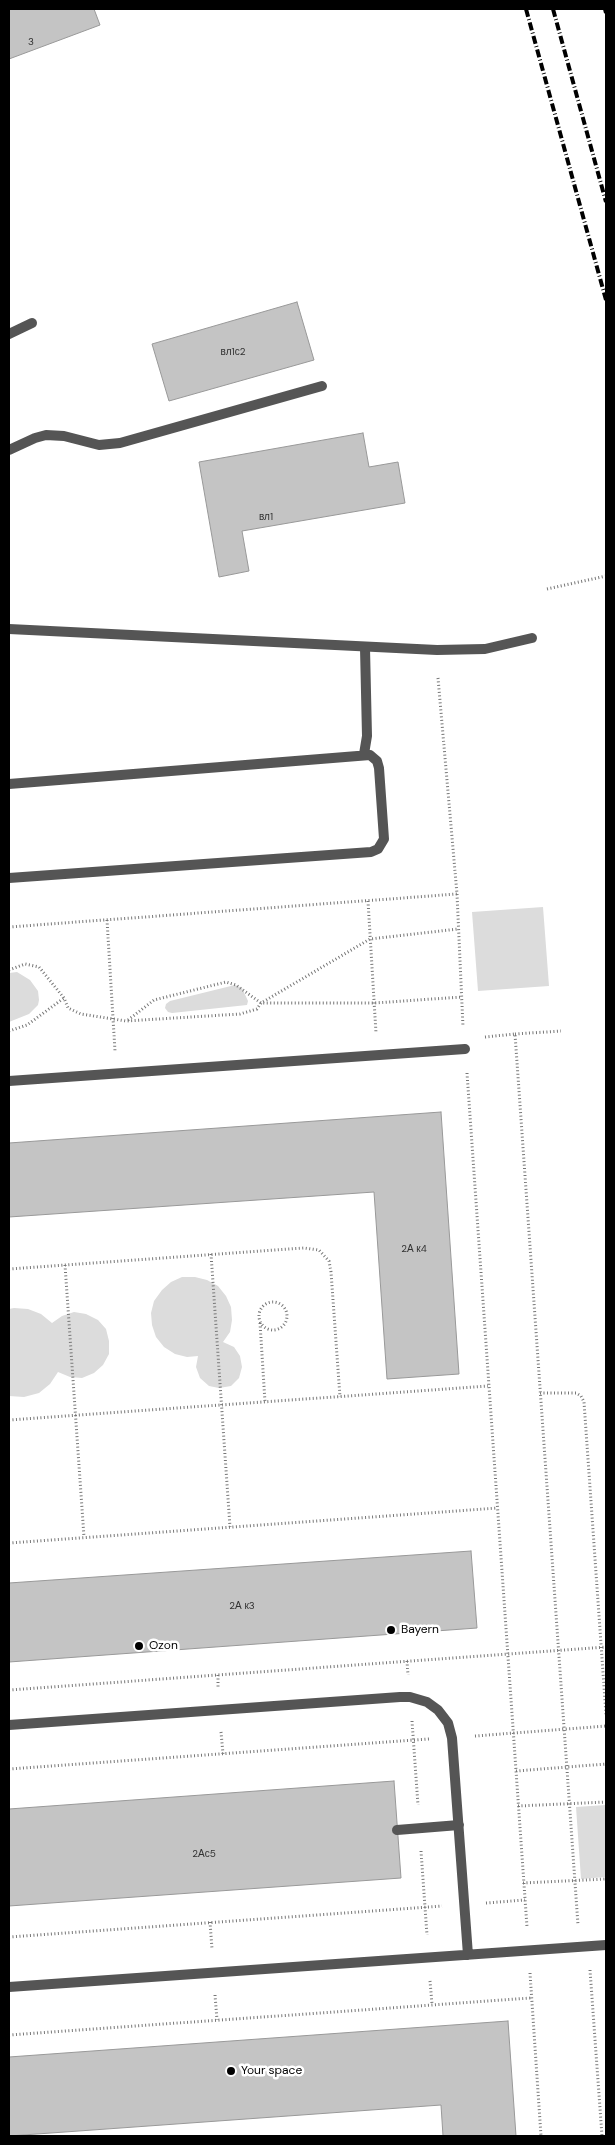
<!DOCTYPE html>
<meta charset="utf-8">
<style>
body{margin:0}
#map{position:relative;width:615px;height:2145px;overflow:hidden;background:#fff;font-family:"DM Sans",sans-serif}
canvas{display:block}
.frame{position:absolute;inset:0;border:10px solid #000;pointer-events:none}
</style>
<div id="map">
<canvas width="615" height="2145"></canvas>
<div class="frame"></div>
</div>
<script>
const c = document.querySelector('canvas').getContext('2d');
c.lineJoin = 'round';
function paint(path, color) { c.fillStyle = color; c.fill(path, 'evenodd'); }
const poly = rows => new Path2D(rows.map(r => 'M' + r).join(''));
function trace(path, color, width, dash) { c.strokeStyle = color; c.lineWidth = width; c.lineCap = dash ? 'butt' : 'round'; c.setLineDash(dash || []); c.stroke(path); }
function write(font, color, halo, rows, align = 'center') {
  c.font = font + ' "DM Sans",sans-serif'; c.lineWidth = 5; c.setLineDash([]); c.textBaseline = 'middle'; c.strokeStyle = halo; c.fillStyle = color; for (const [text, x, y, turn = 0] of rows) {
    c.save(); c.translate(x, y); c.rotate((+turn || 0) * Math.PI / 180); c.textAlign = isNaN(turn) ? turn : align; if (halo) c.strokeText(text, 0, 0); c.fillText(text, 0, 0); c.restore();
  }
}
const green = poly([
 [543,907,549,986,478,991,472,912],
 [17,972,30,980,38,991,39,1000,38,1005,29,1014,9,1022,9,973],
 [235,985,242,988,248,1001,247,1005,172,1013,168,1012,165,1008,166,1004,170,1001],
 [182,1277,195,1277,207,1280,218,1286,226,1296,231,1307,232,1320,230,1332,223,1342,234,1347,240,1356,242,1367,239,1378,231,1386,219,1388,209,1386,200,1378,196,1367,198,1356,187,1357,175,1354,164,1347,156,1337,152,1325,151,1313,154,1301,162,1290,171,1282],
 [14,1308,28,1309,41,1314,52,1323,62,1316,74,1312,86,1314,98,1320,106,1329,109,1341,109,1354,103,1365,94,1373,82,1378,70,1377,58,1372,50,1384,39,1393,24,1397,9,1396,9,1309],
 [606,1805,606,1877,581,1879,576,1807]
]);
const building = poly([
 [9,9,94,9,100,25,9,59,9,9],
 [297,302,314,360,169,401,152,344,297,302],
 [363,433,369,467,398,462,405,503,242,531,249,571,219,577,199,462,363,433],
 [441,1112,459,1374,387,1379,374,1192,9,1217,9,1143,441,1112],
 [471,1551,477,1628,9,1662,9,1583,471,1551],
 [394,1781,401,1878,9,1906,9,1809,394,1781],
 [508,2021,516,2136,443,2136,441,2105,9,2136,9,2057,508,2021]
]);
const path = poly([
 [547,589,606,576],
 [438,678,457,894,463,1027],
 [368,901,376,1033],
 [107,920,115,1051],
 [9,927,457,894],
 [9,970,25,964,39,967,64,998,68,1008,81,1014,126,1021,240,1014,257,1009,261,1003,370,939,458,929],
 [128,1020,154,1000,226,982,236,985,261,1003,374,1003,462,997],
 [9,1031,27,1025,64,998],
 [515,1034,561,1031],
 [485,1037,515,1034,578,1925],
 [467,1073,527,1927],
 [211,1254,230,1527],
 [65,1265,84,1537],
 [9,1269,304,1248,319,1250,329,1261,331,1272,340,1397],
 '259 1316a14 14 0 1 1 28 0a14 14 0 1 1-28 0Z',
 [260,1323,265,1402],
 [540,1393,576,1393,581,1396,584,1402,606,1715],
 [9,1420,488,1386],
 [9,1543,497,1508],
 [407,1661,408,1675],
 [218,1675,218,1688],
 [9,1690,606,1647],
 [412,1721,418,1805],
 [221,1732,223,1754],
 [475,1736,606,1726],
 [9,1769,429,1739],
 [516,1771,606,1764],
 [518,1806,606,1802],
 [421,1851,427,1935],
 [523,1883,606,1879],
 [486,1903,525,1900],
 [210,1922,212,1949],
 [9,1937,442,1906],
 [590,1970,602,2136],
 [530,1973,541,2136],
 [430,1981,432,2004],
 [215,1995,217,2020],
 [9,2035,531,1998]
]);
const service = poly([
 [9,450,35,438,46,435,64,436,99,445,120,443,322,386],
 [364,754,367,736,365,648],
 [9,784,370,755,377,761,379,768,384,839,378,849,371,852,9,878],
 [9,1081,465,1049],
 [9,1725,400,1697,410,1697,427,1702,438,1710,448,1723,452,1738,468,1955],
 [397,1830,459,1825],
 [9,1987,606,1945]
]);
const minor = poly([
 [9,334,32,323],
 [9,629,437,650,485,649,532,638]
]);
const rail = poly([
 [526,9,606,300],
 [553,9,606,202],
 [605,9,606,13]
]);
const markers = [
 [391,1630,5,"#000"],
 [139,1646,5,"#000"],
 [231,2071,5,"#000"]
];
const numberNames = [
 ["3",31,42],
 ["вл1с2",233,352],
 ["вл1",266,517],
 ["2А к4",414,1249],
 ["2А к3",242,1606],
 ["2Ас5",204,1854]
];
const poiNames = [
 ["Bayern",401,1630],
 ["Ozon",149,1646],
 ["Your space",241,2071]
];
paint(green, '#dcdcdc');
paint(building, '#c4c4c4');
trace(building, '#999', 1);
trace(path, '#777', 3, [1, 2.5]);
trace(service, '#555', 10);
trace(minor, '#555', 10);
trace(rail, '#000', 4, [8, 2.5, 1, 2.5]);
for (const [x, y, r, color] of markers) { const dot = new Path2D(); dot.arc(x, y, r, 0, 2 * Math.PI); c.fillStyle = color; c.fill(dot); trace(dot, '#fff', 2); }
write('10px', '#313131', null, numberNames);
write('12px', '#000', '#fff', poiNames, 'left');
</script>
